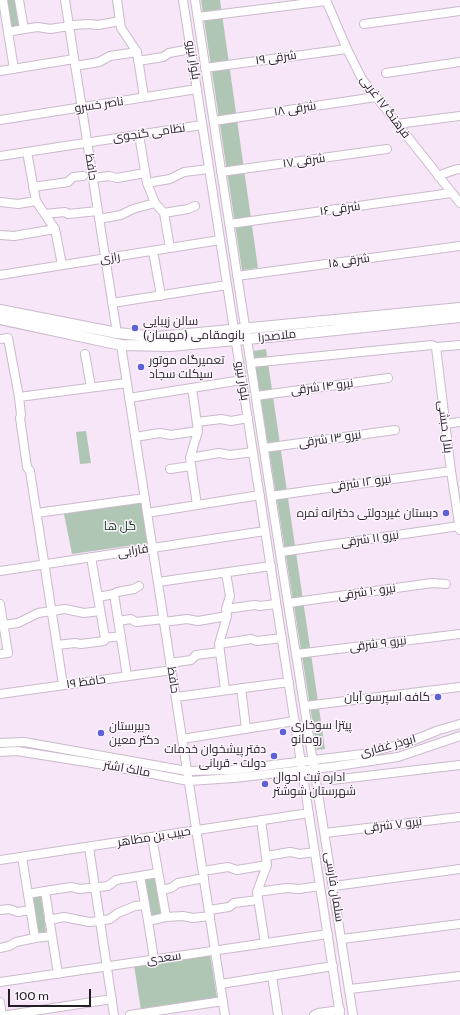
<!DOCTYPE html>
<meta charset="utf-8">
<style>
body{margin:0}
#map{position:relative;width:460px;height:1015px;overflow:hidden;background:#f7e5f8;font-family:Cabin,sans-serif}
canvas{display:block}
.scale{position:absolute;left:8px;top:989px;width:83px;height:18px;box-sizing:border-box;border:2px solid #231d24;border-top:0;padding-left:5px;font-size:12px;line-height:14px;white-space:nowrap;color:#231d24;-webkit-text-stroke:3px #fdf6fe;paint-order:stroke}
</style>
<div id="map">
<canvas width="460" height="1015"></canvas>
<div class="scale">100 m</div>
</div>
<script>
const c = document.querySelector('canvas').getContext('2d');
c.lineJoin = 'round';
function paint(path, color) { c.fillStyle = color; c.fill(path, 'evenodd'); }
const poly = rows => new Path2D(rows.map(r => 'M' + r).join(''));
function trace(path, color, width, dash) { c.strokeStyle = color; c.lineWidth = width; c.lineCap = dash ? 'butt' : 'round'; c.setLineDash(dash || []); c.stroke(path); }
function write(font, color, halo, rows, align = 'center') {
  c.font = font + ' Cabin,Cairo,sans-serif'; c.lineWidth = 3; c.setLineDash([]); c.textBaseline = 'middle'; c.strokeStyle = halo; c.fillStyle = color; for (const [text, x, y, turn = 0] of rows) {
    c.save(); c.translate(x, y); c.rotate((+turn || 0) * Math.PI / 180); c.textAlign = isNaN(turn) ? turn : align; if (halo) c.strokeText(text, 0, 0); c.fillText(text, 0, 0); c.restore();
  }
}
const green = poly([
 [6,0,16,0,20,27,10,28],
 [201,0,220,0,258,268,242,270],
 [266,349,325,749,317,750,253,351],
 [86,431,91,463,80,464,76,432],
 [141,501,148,543,72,554,64,514],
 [155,878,161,915,150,917,144,880],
 [41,896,46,932,38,933,32,898],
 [210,954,217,998,141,1010,134,965]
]);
const minor = poly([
 [3,0,8,32,24,29,19,0],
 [65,0,117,333],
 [117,0,121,28,137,52,144,97],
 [183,0,340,1015],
 [195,0,271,496,353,1015],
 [326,0,347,49,362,79,460,203],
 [198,17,326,1],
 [364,24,460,11],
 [74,25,89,24,98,25,120,21],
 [24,29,38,27,50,29,69,26],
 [8,32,14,69],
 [138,61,163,57,169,53,191,49],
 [75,66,99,62,110,56,137,52],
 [205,68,347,49],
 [0,71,74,59],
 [386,73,460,62],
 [0,120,197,89],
 [214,121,376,97],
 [397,124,460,116],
 [139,135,147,183,155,203,164,213,170,248],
 [27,152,36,201,55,229,62,265],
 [0,156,202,125],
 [221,172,387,149],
 [438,176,454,170,460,169],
 [93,178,109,176,117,178,145,173],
 [147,183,170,179,184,172,209,169],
 [33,187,68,182,73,177,83,176],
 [0,202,18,204,36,201],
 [164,213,188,209,195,206],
 [45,214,65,212,68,214,98,211],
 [99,219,121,215,133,209,155,203],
 [230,224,451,193],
 [1,235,14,236,55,229],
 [153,251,161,296],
 [0,275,220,240],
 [237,276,460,246],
 [112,303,227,285],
 [0,339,8,338,19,397,21,415,20,418,27,467,30,471,63,685],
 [121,345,225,1015],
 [436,347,451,471,460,530],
 [436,347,460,345],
 [85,354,91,387],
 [251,363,432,345,436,347],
 [192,388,198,431,190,458,197,505],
 [256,396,388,378],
 [19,397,127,383],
 [129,398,242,380],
 [197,422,221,419,231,421,248,418],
 [445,424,460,422],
 [135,437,160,433,171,435,198,431],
 [264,448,395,430],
 [190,458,219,453,230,455,253,452],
 [170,469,191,466],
 [271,496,451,471],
 [37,513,145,498],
 [147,513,260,495],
 [281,552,459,526],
 [91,557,105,638],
 [0,571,265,531],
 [158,582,271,566],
 [114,594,127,676],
 [98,597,114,594,117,592,134,589,139,586],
 [289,603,432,583,446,584],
 [0,604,8,653,0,654],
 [226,609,255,605,260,606,276,604],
 [118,621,131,619,136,622,164,619],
 [164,622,187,619,198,621,227,616],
 [3,625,18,623,38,613,65,609,84,613,100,611],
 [219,644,251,639,257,641,282,638],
 [57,645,75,643,81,644,104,641,105,638,121,636],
 [297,654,460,634],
 [170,663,191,660,196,655,220,652],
 [241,688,246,728],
 [225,690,219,644,227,616,226,609,230,596,226,573],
 [0,694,172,670],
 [176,697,289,682],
 [305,706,460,687],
 [182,739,295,721],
 [0,743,24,742,187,771,232,770,363,754,409,742,439,730,460,724],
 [0,752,17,751,111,766,189,781,234,778,331,767,398,757,460,736],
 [332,780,460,765],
 [261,820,267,865,257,892,265,943],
 [325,833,460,817],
 [152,837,166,917,148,921,140,876,158,873],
 [89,847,114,1015],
 [266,856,290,852,300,854,315,852],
 [22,857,28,894,35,938,52,936,45,891,28,894],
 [0,860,309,813],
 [203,871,228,867,237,870,267,865],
 [334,886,460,869],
 [161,890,171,888,178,883,204,878],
 [45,891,71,887,80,889,108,886,116,880,140,876],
 [257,892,287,888,299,889,320,886],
 [0,910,9,909,18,912,30,910],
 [209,910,229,907,234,903,258,900],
 [166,917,183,916,193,918,210,916],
 [49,920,64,917,89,922,100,921,110,919,118,913,135,906,145,905],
 [148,921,154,959],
 [52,936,58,974],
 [342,939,460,924],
 [0,948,9,946,16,942,35,938],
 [272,976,278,1015],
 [0,982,328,934],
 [221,984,333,966],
 [350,989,460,976],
 [0,1002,2,1015],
 [8,1015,112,999],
 [130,1015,223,1001],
 [314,1015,318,1013,340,1010]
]);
const major = poly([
 [0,310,117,333,157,337,460,308],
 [0,319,121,345,170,346,279,336,460,317]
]);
const markers = [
 [135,328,4,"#5e60d8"],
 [141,367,4,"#5e60d8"],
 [446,513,4,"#5e60d8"],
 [438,697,4,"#5e60d8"],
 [283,732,4,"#5e60d8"],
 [101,733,4,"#5e60d8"],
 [274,756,4,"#5e60d8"],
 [265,784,4,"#5e60d8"]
];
const streetNames = [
 ["۱۹ شرقی",276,58,-8],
 ["بلوار نیرو",193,60,81],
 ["ناصر خسرو",99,105,-9],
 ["فرهنگ ۱۷ غربی",385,107,53],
 ["۱۸ شرقی",295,109,-9],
 ["نظامی گنجوی",149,133,-8],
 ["۱۷ شرقی",304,161,-8],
 ["حافظ",91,167,81],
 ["۱۶ شرقی",340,209,-8],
 ["رازی",110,258,-9],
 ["۱۵ شرقی",349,261,-8],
 ["ملاصدرا",277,336,-6],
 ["بلوار نیرو",242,381,81],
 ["نیرو ۱۴ شرقی",322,387,-7],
 ["بلال حبشی",445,427,83],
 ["نیرو ۱۳ شرقی",330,439,-8],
 ["نیرو ۱۲ شرقی",361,483,-8],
 ["نیرو ۱۱ شرقی",370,539,-8],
 ["فارابی",133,551,-9],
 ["نیرو ۱۰ شرقی",367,592,-8],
 ["نیرو ۹ شرقی",378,644,-7],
 ["حافظ",173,680,81],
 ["حافظ ۱۹",86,682,-8],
 ["ابوذر غفاری",388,746,-15],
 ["مالک اشتر",127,769,10],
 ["نیرو ۷ شرقی",393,825,-7],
 ["حبیب بن مظاهر",154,837,-9],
 ["سلمان فارسی",334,887,81],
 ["سعدی",164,958,-8]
];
const poiNames = [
 ["سالن زیبایی",143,321],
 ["بانومقامی (مهسان)",143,335],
 ["تعمیرگاه موتور",149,360],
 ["سیکلت سجاد",149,374],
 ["دبستان غیردولتی دخترانه ثمره",438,513,"right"],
 ["کافه اسپرسو آبان",430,697,"right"],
 ["پیتزا سوخاری",291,725],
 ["رومانو",291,739],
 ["دبیرستان",109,726],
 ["دکتر معین",109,740],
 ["دفتر پیشخوان خدمات",266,749,"right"],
 ["دولت - قربانی",266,763,"right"],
 ["اداره ثبت احوال",273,777],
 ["شهرستان شوشتر",273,791]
];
const parkNames = [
 ["گل ها",120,526]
];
paint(green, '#b0c6b4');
trace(minor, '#cabacb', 10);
trace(major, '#cabacb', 12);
trace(minor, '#fff', 8);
trace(major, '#fff', 10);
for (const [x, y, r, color] of markers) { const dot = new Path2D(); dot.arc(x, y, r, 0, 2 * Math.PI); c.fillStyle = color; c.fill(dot); trace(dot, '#fdf6fe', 1.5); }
write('12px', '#231d24', '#fdf6fe', streetNames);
write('12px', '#231d24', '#fdf6fe', poiNames, 'left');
write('12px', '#0c351a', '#fdf6fe', parkNames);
</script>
